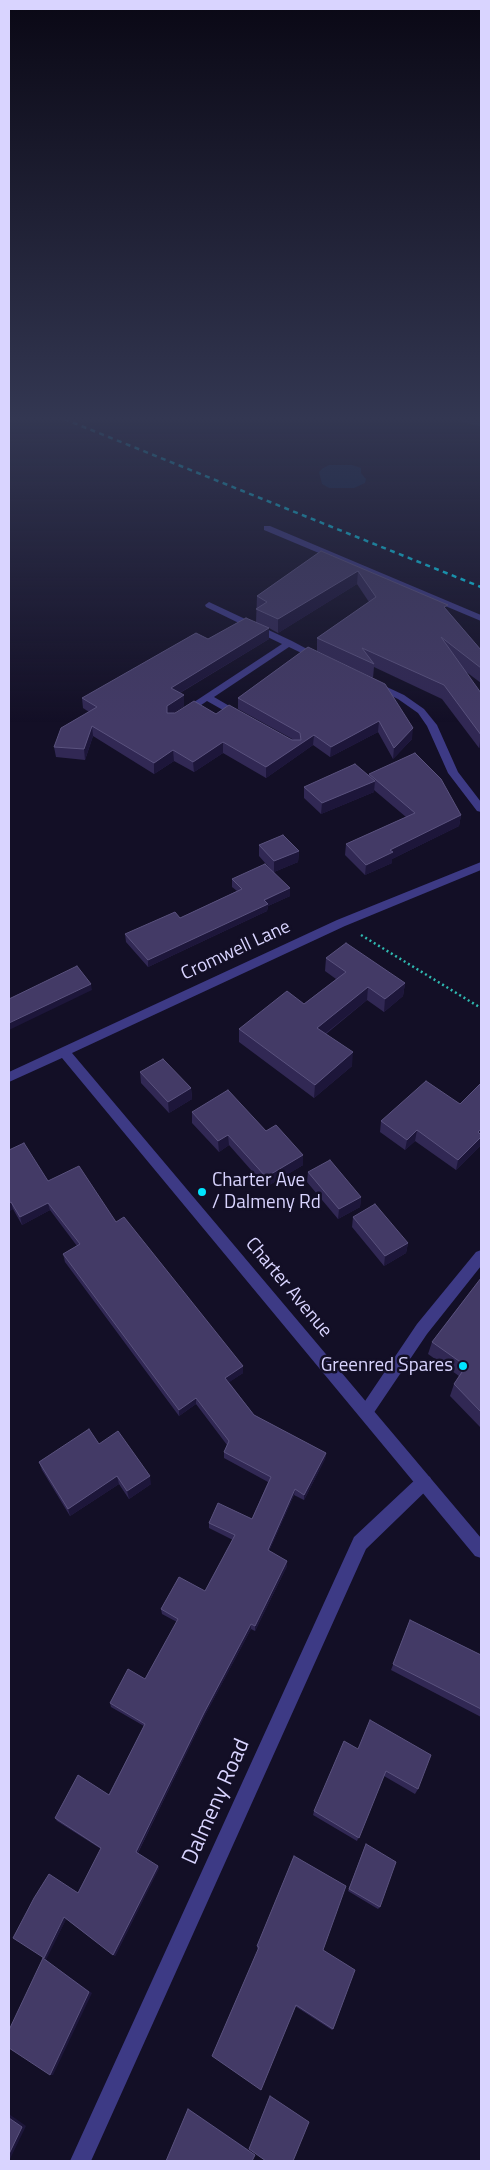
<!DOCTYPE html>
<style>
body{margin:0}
#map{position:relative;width:490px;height:2170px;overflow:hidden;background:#130f26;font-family:"Titillium Web",sans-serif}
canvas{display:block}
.frame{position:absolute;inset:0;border:10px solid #d9d4ff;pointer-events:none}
</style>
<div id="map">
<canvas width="490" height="2170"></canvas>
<div class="frame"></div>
</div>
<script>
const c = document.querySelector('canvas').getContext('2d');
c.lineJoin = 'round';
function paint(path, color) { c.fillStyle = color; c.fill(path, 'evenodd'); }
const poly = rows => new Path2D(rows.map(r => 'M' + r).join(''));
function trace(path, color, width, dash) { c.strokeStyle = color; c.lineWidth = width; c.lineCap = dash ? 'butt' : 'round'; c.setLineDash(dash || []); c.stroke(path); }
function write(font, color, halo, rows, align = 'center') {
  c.font = font + ' "Titillium Web",sans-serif'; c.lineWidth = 5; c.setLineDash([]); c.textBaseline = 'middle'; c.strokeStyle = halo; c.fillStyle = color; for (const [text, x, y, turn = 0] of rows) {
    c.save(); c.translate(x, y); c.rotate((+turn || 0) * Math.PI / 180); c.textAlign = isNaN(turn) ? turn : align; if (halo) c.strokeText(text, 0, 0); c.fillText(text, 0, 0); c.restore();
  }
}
const water = poly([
 [329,465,352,465,361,468,361,473,366,479,365,483,354,488,329,488,322,484,319,472,323,468]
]);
const stream = poly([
 [462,419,481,424]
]);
const path = poly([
 [361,935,481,1008]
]);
const service = poly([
 [481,1250,481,1266,427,1334,371,1417,366,1419,361,1417,358,1412,361,1407,417,1324,476,1252,481,1250]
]);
const minor = poly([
 [264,526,270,526,481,615,481,621,264,530,264,526],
 [209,602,292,641,322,657,320,659,314,659,289,647,214,697,243,714,243,718,237,718,207,701,188,714,182,714,182,710,282,644,206,607,205,605,209,602],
 [374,681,404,695,424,709,437,725,458,772,481,802,481,812,477,811,448,773,427,726,418,713,398,699,371,686,369,684,374,681],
 [424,1474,430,1477,432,1482,430,1487,366,1549,91,2161,70,2161,354,1537,418,1477,424,1474]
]);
const tertiary = poly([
 [481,862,481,870,345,926,72,1053,481,1538,481,1558,475,1556,62,1058,9,1082,9,1072,337,920,481,862]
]);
const rail = poly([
 [64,419,481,587]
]);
const wall = poly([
 [321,551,447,610,481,650,481,683,465,671,481,693,481,748,479,748,442,699,374,667,373,678,317,651,317,638,369,602,357,584,278,633,269,628,269,639,180,693,184,706,173,713,216,714,294,740,238,709,238,698,308,647,412,739,393,759,378,732,330,757,313,745,266,778,223,753,194,772,174,761,154,774,93,736,85,760,56,757,54,747,89,712,83,708,82,698,208,639,256,622,257,596],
 [369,774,461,815,459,826,392,859,392,863,365,875,345,855,346,844,406,817,374,790,374,792,321,814,304,798,304,787,368,776],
 [259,845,299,851,298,862,274,872,290,896,268,906,267,911,148,967,126,942,125,934,180,918,237,891,232,887,232,879,273,872,259,856],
 [326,958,405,983,403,996,384,1012,367,1000,326,1034,352,1066,314,1098,239,1042,239,1029,304,1004,336,979,325,971],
 [140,1072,191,1088,192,1099,169,1113,141,1083],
 [192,1112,266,1131,303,1155,303,1165,266,1187,229,1145,219,1152,192,1123],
 [381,1121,480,1146,456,1170,415,1141,405,1150,380,1132],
 [9,1150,48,1181,116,1222,243,1366,243,1373,229,1382,254,1415,326,1453,325,1459,304,1500,294,1495,269,1551,287,1566,255,1631,251,1629,204,1717,138,1853,159,1868,115,1956,66,1919,46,1960,78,1893,101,1849,57,1821,55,1818,109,1795,144,1726,111,1707,110,1703,145,1679,177,1622,162,1614,161,1609,205,1591,233,1540,209,1528,209,1523,252,1519,268,1482,224,1458,224,1452,227,1445,196,1404,179,1416,65,1262,63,1254,77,1246,50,1210,22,1225,13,1209,9,1211],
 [308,1172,361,1197,360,1207,338,1219,307,1182],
 [353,1217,408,1243,406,1253,384,1266,352,1227],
 [481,1278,481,1428,450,1396,454,1384,459,1376,428,1354,432,1342],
 [99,1444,151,1484,129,1499,119,1484,70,1516,42,1470,39,1462],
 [410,1620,481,1655,481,1717,391,1670],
 [358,1749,418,1789,415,1794,384,1776,357,1841,313,1815,314,1811],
 [365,1846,380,1907,378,1909,348,1891],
 [257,1946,323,1950,333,2029,332,2030,295,2006,258,1949,257,1948]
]);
const shadedWall = poly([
 [358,571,357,584,278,633,278,619],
 [269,628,269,639,171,698,171,688],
 [184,695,184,706,168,716,167,713,167,706],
 [379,721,378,732,330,757,331,747],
 [92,726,93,736,85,760,84,749],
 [413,728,412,739,393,759,394,748],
 [314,735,313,745,266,778,266,767],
 [481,735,481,748,479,748],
 [223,742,223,753,194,772,193,762],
 [173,750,174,761,154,774,154,763],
 [375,781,374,792,321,814,322,803],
 [461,815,459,826,392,859,392,863,365,875,366,865,390,850],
 [299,851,298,862,274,872,274,861],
 [290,888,290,896,268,906,267,911,148,967,148,960],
 [405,983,403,996,384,1012,385,999],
 [91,984,92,990,9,1030,9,1023],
 [368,987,367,1000,316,1041,317,1028],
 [353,1052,352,1066,314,1098,315,1085],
 [191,1088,192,1099,169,1113,168,1102],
 [481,1129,481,1140,480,1146,456,1170,458,1160,478,1132],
 [417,1130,415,1141,405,1150,407,1140],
 [228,1135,229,1145,219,1152,218,1141],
 [303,1155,303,1165,266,1187,266,1177],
 [361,1197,360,1207,338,1219,339,1209],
 [11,1202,13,1209,9,1211,9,1203],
 [48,1203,50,1210,22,1225,20,1217],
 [408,1243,406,1253,384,1266,385,1256],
 [243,1366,243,1373,225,1385,225,1378],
 [196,1398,196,1404,179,1416,179,1410],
 [326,1453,325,1459,304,1500,304,1495],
 [117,1476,119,1484,70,1516,68,1509],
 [150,1476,151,1484,129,1499,127,1491],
 [295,1489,294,1495,267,1556,268,1550],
 [287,1561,287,1566,255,1631,255,1626],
 [251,1624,251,1629,204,1717,137,1854,136,1852,204,1713],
 [158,1866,159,1868,115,1956,113,1955],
 [64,1917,66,1919,46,1960,44,1958],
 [43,1958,92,1993,53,2075,50,2075],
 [188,2109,189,2109,255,2154,255,2155],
 [9,2114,26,2126,9,2161]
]);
const building = poly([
 [321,551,448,605,444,607,481,650,481,668,441,637,481,693,481,735,444,685,362,648,374,664,317,638,376,597,358,571,278,619,256,609,267,602,257,596,321,551],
 [246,618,269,628,171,688,184,695,167,706,167,713,175,713,194,701,216,714,229,705,292,740,301,740,300,733,238,698,308,647,385,684,413,728,394,748,379,721,331,747,314,735,266,767,223,742,193,762,173,750,154,763,92,726,84,749,54,747,61,728,97,707,82,698,196,633,208,639,246,618],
 [415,753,441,779,461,815,390,850,393,852,366,865,346,844,415,813,369,774,415,753],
 [355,764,375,781,322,803,304,787,355,764],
 [283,835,299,851,274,861,259,845,283,835],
 [265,864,290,888,264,900,268,904,148,960,125,934,175,912,180,918,242,889,232,879,265,864],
 [346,943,405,983,385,999,368,987,317,1028,353,1052,315,1085,239,1029,287,991,304,1004,346,972,326,958,346,943],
 [77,966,91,984,9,1023,9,999,77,966],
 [163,1059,191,1088,168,1102,140,1072,163,1059],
 [426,1081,460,1104,481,1083,481,1129,478,1132,481,1135,481,1137,458,1160,417,1130,407,1140,381,1121,426,1081],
 [228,1090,266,1131,276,1125,303,1155,266,1177,228,1135,218,1141,192,1112,228,1090],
 [24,1143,48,1181,79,1166,116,1222,124,1217,243,1366,225,1378,254,1415,326,1453,304,1495,295,1489,268,1550,287,1561,255,1626,251,1624,204,1713,136,1852,158,1866,113,1955,64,1917,44,1958,13,1938,34,1898,49,1874,78,1893,101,1848,55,1818,78,1775,109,1795,145,1724,110,1703,128,1669,145,1679,178,1619,161,1609,179,1577,205,1591,235,1535,209,1523,218,1503,252,1519,271,1477,224,1452,229,1441,196,1398,179,1410,63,1254,80,1244,48,1203,20,1217,11,1202,9,1203,9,1150,24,1143],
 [330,1160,361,1197,339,1209,308,1172,330,1160],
 [375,1204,408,1243,385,1256,353,1217,375,1204],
 [481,1278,481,1412,454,1384,466,1366,432,1342,481,1278],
 [89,1429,99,1444,118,1431,150,1476,127,1491,117,1476,68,1509,39,1462,89,1429],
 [410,1620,481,1655,481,1709,393,1664,410,1620],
 [370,1720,431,1755,418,1789,386,1771,359,1838,314,1811,344,1741,358,1749,370,1720],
 [366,1844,396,1862,380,1907,349,1889,366,1844],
 [294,1856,346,1886,323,1950,355,1970,333,2029,296,2005,261,2090,212,2056,259,1947,257,1946,294,1856],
 [43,1958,89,1992,50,2075,9,2048,9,2030,43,1958],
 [270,2096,309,2122,293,2161,266,2161,249,2149,270,2096],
 [188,2109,255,2155,252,2161,166,2161,188,2109],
 [9,2118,22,2127,9,2154,9,2118]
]);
const markers = [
 [202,1192,5,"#00e5ff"],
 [463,1366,5,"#00e5ff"]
];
const streetNames = [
 ["Cromwell Lane",236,951,-25],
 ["Charter Avenue",288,1288,50]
];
const poiNames = [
 ["Charter Ave",212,1181],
 ["/ Dalmeny Rd",212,1203],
 ["Greenred Spares",453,1366,"right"]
];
const nearStreetnames = [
 ["Dalmeny Road",217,1802,-66]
];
paint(water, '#0c2248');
trace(stream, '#0c2248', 5);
trace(path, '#2fb8b0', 2.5, [2, 3]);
paint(service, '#3d3a85');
paint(minor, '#3d3a85');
paint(tertiary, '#3d3a85');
trace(rail, '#00e5ff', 2.5, [5, 4.5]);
paint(wall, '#312854');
paint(shadedWall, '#1d163a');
paint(building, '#433a66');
trace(building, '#5a527e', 1);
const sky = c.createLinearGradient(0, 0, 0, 723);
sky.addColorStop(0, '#0a0815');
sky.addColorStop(0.58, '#333752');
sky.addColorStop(1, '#33375200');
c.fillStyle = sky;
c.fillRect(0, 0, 490, 723);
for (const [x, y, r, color] of markers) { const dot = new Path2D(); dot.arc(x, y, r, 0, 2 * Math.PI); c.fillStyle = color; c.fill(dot); trace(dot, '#130f26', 2); }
write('19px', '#d9d4ff', '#130f26', streetNames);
write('19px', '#d9d4ff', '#130f26', poiNames, 'left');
write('22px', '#d9d4ff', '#130f26', nearStreetnames);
</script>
